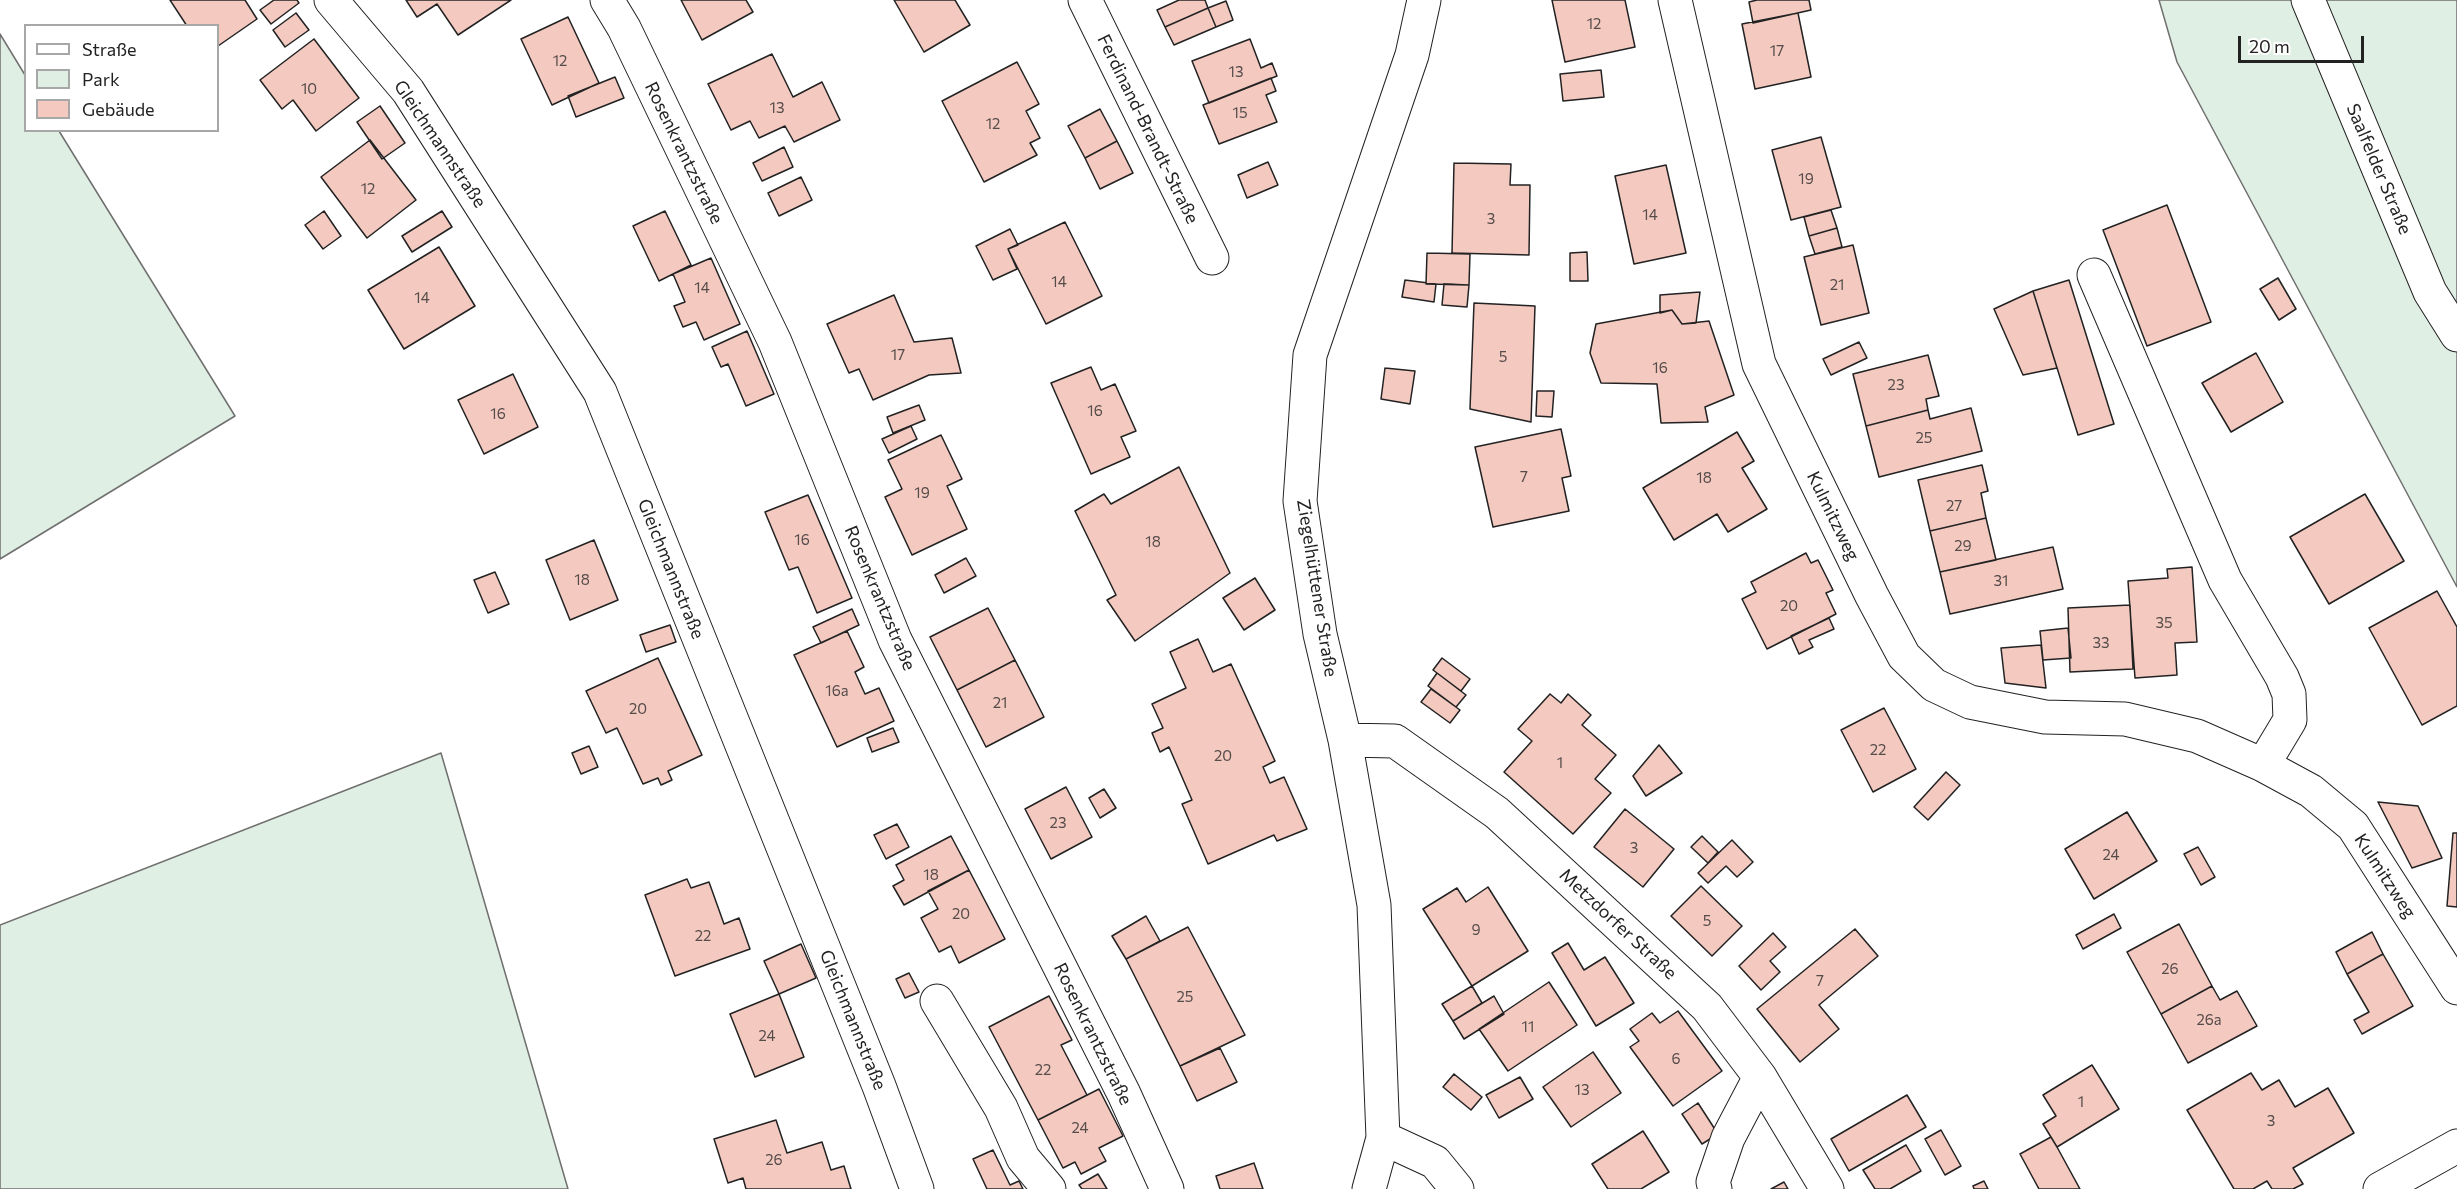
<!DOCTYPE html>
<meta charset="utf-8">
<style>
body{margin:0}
#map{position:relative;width:2457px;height:1189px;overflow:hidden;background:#fff;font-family:Commissioner,sans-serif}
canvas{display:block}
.legend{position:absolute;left:24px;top:24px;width:195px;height:108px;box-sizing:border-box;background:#fff;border:2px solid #a7a7a7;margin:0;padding:8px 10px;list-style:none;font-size:18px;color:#222}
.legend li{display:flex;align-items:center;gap:12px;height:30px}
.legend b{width:30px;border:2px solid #a7a7a7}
.scale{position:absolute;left:2238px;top:36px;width:126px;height:27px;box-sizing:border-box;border:3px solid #222;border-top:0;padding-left:8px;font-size:18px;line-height:21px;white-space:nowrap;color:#222;-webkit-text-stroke:4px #fff;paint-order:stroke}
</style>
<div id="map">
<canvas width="2457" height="1189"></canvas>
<ul class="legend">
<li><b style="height:8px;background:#fff"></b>Straße</li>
<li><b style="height:16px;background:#e0efe3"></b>Park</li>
<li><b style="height:16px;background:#f3c9c0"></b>Gebäude</li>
</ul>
<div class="scale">20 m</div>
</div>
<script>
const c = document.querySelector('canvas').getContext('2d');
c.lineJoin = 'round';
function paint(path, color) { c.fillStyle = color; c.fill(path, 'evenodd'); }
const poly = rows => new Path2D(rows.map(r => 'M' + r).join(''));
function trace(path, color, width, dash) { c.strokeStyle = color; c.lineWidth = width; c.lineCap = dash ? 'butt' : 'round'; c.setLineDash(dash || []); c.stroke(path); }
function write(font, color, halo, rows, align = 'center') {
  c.font = font + ' Commissioner,sans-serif'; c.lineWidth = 4.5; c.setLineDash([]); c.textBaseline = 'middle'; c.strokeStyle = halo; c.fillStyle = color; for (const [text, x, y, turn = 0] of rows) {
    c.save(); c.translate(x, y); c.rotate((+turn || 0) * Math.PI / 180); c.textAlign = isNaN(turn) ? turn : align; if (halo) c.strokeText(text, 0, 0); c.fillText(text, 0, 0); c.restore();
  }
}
const green = poly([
 [2159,0,2457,0,2457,587,2177,62,2159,0],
 [0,34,25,75,26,130,59,131,235,416,0,559,0,34],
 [441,753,568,1189,0,1189,0,925,441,753]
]);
const building = poly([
 [170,0,245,0,257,19,218,46,218,26,187,26,170,0],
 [274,0,297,0,299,3,271,24,260,10,274,0],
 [406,0,511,0,458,35,437,4,417,17,406,0],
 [681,0,746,0,753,12,702,40,681,0],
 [894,0,955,0,970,25,924,52,894,0],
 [1179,0,1205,0,1208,8,1165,27,1157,10,1179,0],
 [1552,0,1625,0,1635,47,1565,62,1552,0],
 [1757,0,1809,0,1811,10,1753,23,1749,2,1757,0],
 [1226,1,1233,20,1216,27,1208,8,1226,1],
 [1208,8,1216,27,1174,45,1165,27,1208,8],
 [296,13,309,30,285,47,273,30,296,13],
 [1798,13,1811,77,1755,89,1742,24,1798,13],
 [568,17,599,83,552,105,521,39,568,17],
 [314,39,359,98,316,131,293,100,282,109,260,80,314,39],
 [1250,39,1261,68,1272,63,1277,76,1209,103,1192,61,1250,39],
 [772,54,793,97,822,82,840,120,794,142,785,126,759,138,750,121,731,130,708,84,772,54],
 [1017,62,1039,104,1026,111,1040,138,1030,143,1037,155,984,182,942,101,1017,62],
 [1601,70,1604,97,1563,101,1560,74,1601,70],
 [615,77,624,98,576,117,568,96,615,77],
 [1271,78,1276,91,1266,95,1277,122,1219,144,1203,105,1271,78],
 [380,106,405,143,382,159,357,122,380,106],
 [1100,109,1117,141,1085,158,1068,126,1100,109],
 [1821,137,1841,207,1791,220,1772,150,1821,137],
 [370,140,416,200,367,238,321,177,370,140],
 [1117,141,1133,173,1100,189,1085,158,1117,141],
 [784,147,793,167,762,181,753,163,784,147],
 [1268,162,1278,185,1247,198,1238,175,1268,162],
 [1454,163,1511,164,1510,185,1530,185,1529,255,1452,253,1454,163],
 [1666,165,1686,253,1634,264,1615,176,1666,165],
 [801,177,812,200,779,216,768,193,801,177],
 [2167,205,2211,322,2147,346,2103,230,2167,205],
 [1831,210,1837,228,1809,236,1804,217,1831,210],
 [324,211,341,236,323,249,305,225,324,211],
 [442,211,452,227,412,252,402,236,442,211],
 [665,211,691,265,659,281,633,226,665,211],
 [1065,222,1102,296,1046,324,1008,249,1065,222],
 [1837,228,1842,247,1815,254,1809,236,1837,228],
 [1010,229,1018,245,1008,249,1017,269,993,280,976,246,1010,229],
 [1853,245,1869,313,1821,325,1804,257,1853,245],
 [439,247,475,306,404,349,368,290,439,247],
 [1587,252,1588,281,1570,281,1570,253,1587,252],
 [1427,253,1470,254,1469,285,1426,284,1427,253],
 [711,258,740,324,704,340,696,322,683,327,674,306,685,302,673,274,711,258],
 [2278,278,2296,309,2279,320,2260,289,2278,278],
 [1405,280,1436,284,1434,302,1402,297,1405,280],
 [2069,280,2114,424,2078,435,2033,291,2069,280],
 [1444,284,1469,285,1467,307,1442,305,1444,284],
 [2033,291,2057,368,2023,375,1994,309,2033,291],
 [1700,292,1696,323,1682,324,1672,310,1660,313,1660,295,1700,292],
 [894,295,914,342,952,338,961,373,929,375,873,400,859,369,849,373,827,324,894,295],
 [1474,303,1535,306,1531,422,1470,409,1474,303],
 [1672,310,1682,324,1709,321,1734,395,1705,407,1708,422,1661,423,1657,384,1601,383,1590,353,1596,324,1672,310],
 [747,331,774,394,746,406,728,364,721,367,712,347,747,331],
 [1859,342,1867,358,1831,375,1823,359,1859,342],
 [2256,353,2283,402,2231,432,2202,383,2256,353],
 [1928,355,1939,396,1926,399,1928,410,1866,426,1853,374,1928,355],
 [1091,367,1101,390,1115,384,1136,431,1121,437,1130,457,1091,474,1051,383,1091,367],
 [1385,368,1415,371,1410,404,1381,399,1385,368],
 [513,374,538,427,484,454,458,400,513,374],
 [1537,391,1554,391,1552,417,1536,416,1537,391],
 [919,405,925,420,893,433,887,417,919,405],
 [1971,408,1982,451,1879,477,1866,426,1928,410,1930,419,1971,408],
 [911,426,917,439,889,453,882,439,911,426],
 [1561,429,1571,476,1562,478,1569,511,1493,527,1475,447,1561,429],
 [1737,432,1754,461,1742,468,1767,509,1728,532,1717,514,1674,540,1643,488,1737,432],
 [941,435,962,479,947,486,967,529,912,555,885,497,902,489,888,460,941,435],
 [1982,465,1988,491,1981,493,1986,518,1930,531,1918,480,1982,465],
 [1179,467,1230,573,1135,641,1107,600,1116,595,1075,511,1104,494,1111,504,1179,467],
 [2365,494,2404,561,2329,604,2290,537,2365,494],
 [808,495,852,598,817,613,798,567,789,570,765,512,808,495],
 [1986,518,1996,560,1940,572,1930,531,1986,518],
 [594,540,618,600,570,620,546,560,594,540],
 [2053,547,2063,589,1950,614,1940,572,2053,547],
 [1806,553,1811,563,1818,560,1833,590,1826,593,1836,614,1767,649,1742,599,1756,592,1751,582,1806,553],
 [966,558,976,576,944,593,935,575,966,558],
 [2192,567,2197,642,2175,643,2177,675,2135,678,2128,581,2168,578,2167,569,2192,567],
 [495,572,509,604,488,613,474,580,495,572],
 [1255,578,1275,610,1244,630,1223,598,1255,578],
 [2437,591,2457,627,2457,706,2422,725,2369,628,2437,591],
 [2130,605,2133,669,2070,672,2068,608,2130,605],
 [988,608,1015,660,957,690,930,637,988,608],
 [852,609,859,625,821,643,813,627,852,609],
 [1829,618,1834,629,1809,640,1813,647,1799,654,1791,636,1829,618],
 [670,625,676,642,646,652,640,635,670,625],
 [2068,628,2071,658,2043,660,2040,631,2068,628],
 [847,631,864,667,855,672,865,694,879,688,894,721,837,747,794,655,847,631],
 [1198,639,1213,672,1231,664,1275,761,1263,767,1270,783,1284,777,1307,829,1277,841,1274,835,1208,864,1182,804,1192,800,1169,747,1160,752,1152,733,1163,728,1152,704,1186,688,1170,652,1198,639],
 [2041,645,2046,688,2005,683,2001,648,2041,645],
 [658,658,702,755,668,771,672,780,661,785,658,778,643,784,617,728,606,733,586,691,658,658],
 [1442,658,1470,679,1461,691,1433,670,1442,658],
 [1015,660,1044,717,986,747,957,690,1015,660],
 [1437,673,1466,695,1456,707,1428,686,1437,673],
 [1431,689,1460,710,1450,723,1421,702,1431,689],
 [1550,694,1561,703,1568,694,1591,715,1582,725,1616,755,1595,779,1611,793,1573,834,1504,772,1532,741,1518,729,1550,694],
 [1884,708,1916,769,1873,792,1841,730,1884,708],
 [893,728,899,742,872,752,867,738,893,728],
 [1659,745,1682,773,1646,796,1633,776,1659,745],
 [589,746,598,767,581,774,572,753,589,746],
 [1946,772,1960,785,1928,820,1914,807,1946,772],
 [1066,787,1092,837,1051,859,1025,809,1066,787],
 [1104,789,1116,808,1100,818,1089,798,1104,789],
 [2378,802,2418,806,2442,858,2412,868,2378,802],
 [1625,809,1674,849,1643,887,1594,847,1625,809],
 [2127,812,2157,861,2094,899,2065,849,2127,812],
 [897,824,909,847,886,859,874,835,897,824],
 [2453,833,2457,833,2457,907,2447,906,2453,833],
 [951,836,969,870,904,905,893,886,904,880,896,865,951,836],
 [1702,836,1718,852,1708,863,1691,847,1702,836],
 [1732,840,1753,862,1737,877,1726,866,1708,883,1698,873,1732,840],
 [2198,847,2215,877,2201,885,2184,854,2198,847],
 [969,870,1005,939,959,963,951,946,939,952,921,918,938,909,928,891,969,870],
 [687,879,691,888,709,882,724,924,739,918,750,949,675,976,645,895,687,879],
 [1701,886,1742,926,1712,956,1671,916,1701,886],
 [1488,887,1528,951,1472,986,1423,909,1457,888,1466,902,1488,887],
 [2114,914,2121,928,2083,949,2076,935,2114,914],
 [1146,916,1160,941,1126,959,1112,936,1146,916],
 [2179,924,2212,986,2161,1014,2127,952,2179,924],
 [1188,927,1245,1035,1180,1066,1126,959,1188,927],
 [1855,929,1878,956,1819,1005,1839,1029,1800,1062,1757,1009,1855,929],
 [2372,932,2383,954,2347,974,2336,952,2372,932],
 [1773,933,1786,947,1770,961,1780,972,1761,990,1739,966,1773,933],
 [1568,943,1584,970,1605,957,1634,1003,1596,1026,1552,953,1568,943],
 [801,944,816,978,779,994,764,961,801,944],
 [2383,954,2413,1006,2362,1034,2354,1020,2369,1012,2347,974,2383,954],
 [909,973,919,992,905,998,896,979,909,973],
 [1549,982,1577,1025,1508,1071,1479,1029,1549,982],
 [1472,986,1482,1003,1453,1021,1442,1004,1472,986],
 [2212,986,2220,1000,2237,991,2257,1026,2188,1063,2161,1014,2212,986],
 [779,994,804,1057,755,1077,730,1014,779,994],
 [1049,996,1072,1040,1061,1045,1087,1095,1038,1120,989,1027,1049,996],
 [1494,996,1504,1014,1464,1039,1453,1021,1494,996],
 [1678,1011,1722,1071,1673,1106,1630,1047,1639,1041,1630,1029,1652,1013,1660,1023,1678,1011],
 [1220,1048,1237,1082,1197,1101,1180,1066,1220,1048],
 [1593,1052,1621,1093,1571,1127,1543,1087,1593,1052],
 [2092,1065,2119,1109,2057,1147,2043,1124,2056,1116,2043,1095,2092,1065],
 [2251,1073,2262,1090,2279,1080,2295,1107,2328,1088,2354,1133,2293,1168,2303,1184,2293,1189,2272,1189,2267,1181,2253,1189,2234,1189,2187,1110,2251,1073],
 [1454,1074,1482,1097,1471,1110,1443,1087,1454,1074],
 [1520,1077,1533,1099,1499,1118,1486,1095,1520,1077],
 [1099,1089,1123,1136,1099,1148,1106,1161,1081,1174,1075,1162,1063,1168,1038,1120,1099,1089],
 [1907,1095,1926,1127,1849,1171,1831,1139,1907,1095],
 [1698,1103,1718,1134,1702,1144,1682,1114,1698,1103],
 [776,1120,787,1153,822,1142,831,1170,844,1166,851,1189,746,1189,743,1178,728,1183,714,1139,776,1120],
 [1941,1130,1961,1166,1945,1175,1925,1139,1941,1130],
 [1643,1131,1669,1172,1641,1189,1608,1189,1592,1164,1643,1131],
 [2051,1137,2057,1147,2080,1189,2039,1189,2020,1154,2051,1137],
 [1906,1145,1921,1171,1890,1189,1875,1189,1863,1170,1906,1145],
 [993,1150,1010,1185,1019,1181,1023,1189,987,1189,973,1159,993,1150],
 [1254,1163,1263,1189,1220,1189,1216,1176,1254,1163],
 [1098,1174,1107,1189,1082,1189,1079,1185,1098,1174],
 [1984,1181,1988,1189,1974,1189,1973,1186,1984,1181],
 [1784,1182,1788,1189,1771,1189,1784,1182]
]);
const minor = poly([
 [331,0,408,91,600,392,879,1086,917,1189],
 [607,0,624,28,775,342,895,640,1124,1094,1167,1189],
 [1085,0,1212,258],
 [1675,0,1759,364,1872,596,1904,656,1934,685,1970,702,2045,717,2125,719,2197,736,2263,765,2311,791,2353,826,2457,988],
 [2094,275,2225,580,2282,677,2289,694,2290,720,2263,765],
 [1345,740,1395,741,1497,813,1707,1007,1760,1077,1827,1189],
 [937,1001,1001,1108,1023,1158,1049,1189],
 [1383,1138,1435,1162,1457,1189],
 [1369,1189,1383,1138,1374,905,1345,740,1320,634,1300,501,1310,355,1412,55,1424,0],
 [1715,1189,1713,1182,1728,1138,1760,1077],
 [2380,1189,2457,1146]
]);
const major = poly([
 [2308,0,2430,292,2457,335]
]);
const numberNames = [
 ["12",1594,24],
 ["17",1777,51],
 ["12",560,61],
 ["13",1236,72],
 ["10",309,89],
 ["13",777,108],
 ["15",1240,113],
 ["12",993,124],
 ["19",1806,179],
 ["12",368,189],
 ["14",1650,215],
 ["3",1491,219],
 ["14",1059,282],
 ["21",1837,285],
 ["14",702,288],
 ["14",422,298],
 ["17",898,355],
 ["5",1503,357],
 ["16",1660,368],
 ["23",1896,385],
 ["16",1095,411],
 ["16",498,414],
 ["25",1924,438],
 ["7",1524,477],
 ["18",1704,478],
 ["19",922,493],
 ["27",1954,506],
 ["16",802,540],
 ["18",1153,542],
 ["29",1963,546],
 ["18",582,580],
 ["31",2001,581],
 ["20",1789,606],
 ["35",2164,623],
 ["33",2101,643],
 ["16a",837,691],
 ["21",1000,703],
 ["20",638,709],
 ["22",1878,750],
 ["20",1223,756],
 ["1",1560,763],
 ["23",1058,823],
 ["3",1634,848],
 ["24",2111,855],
 ["18",931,875],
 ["20",961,914],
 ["5",1707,921],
 ["9",1476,930],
 ["22",703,936],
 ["26",2170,969],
 ["7",1820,981],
 ["25",1185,997],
 ["26a",2209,1020],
 ["11",1528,1027],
 ["24",767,1036],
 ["6",1676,1059],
 ["22",1043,1070],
 ["13",1582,1090],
 ["1",2081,1102],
 ["3",2271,1121],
 ["24",1080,1128],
 ["26",774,1160]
];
const streetNames = [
 ["Ferdinand-Brandt-Straße",1148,129,64],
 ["Gleichmannstraße",440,144,56],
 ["Rosenkrantzstraße",684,153,64],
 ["Saalfelder Straße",2379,169,67],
 ["Kulmitzweg",1833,516,64],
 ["Gleichmannstraße",671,569,68],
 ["Ziegelhüttener Straße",1317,588,81],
 ["Rosenkrantzstraße",880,598,67],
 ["Kulmitzweg",2385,876,57],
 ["Metzdorfer Straße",1618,924,43],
 ["Gleichmannstraße",853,1020,68],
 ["Rosenkrantzstraße",1093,1034,64]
];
paint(green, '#e0efe3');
trace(green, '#6f6f6f', 1.5);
paint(building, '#f3c9c0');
trace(building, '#222', 1.5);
trace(minor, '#222', 35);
trace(major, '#222', 35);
trace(minor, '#fff', 33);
trace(major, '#fff', 33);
write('15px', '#564c4a', null, numberNames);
write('18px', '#222', '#fff', streetNames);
</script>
